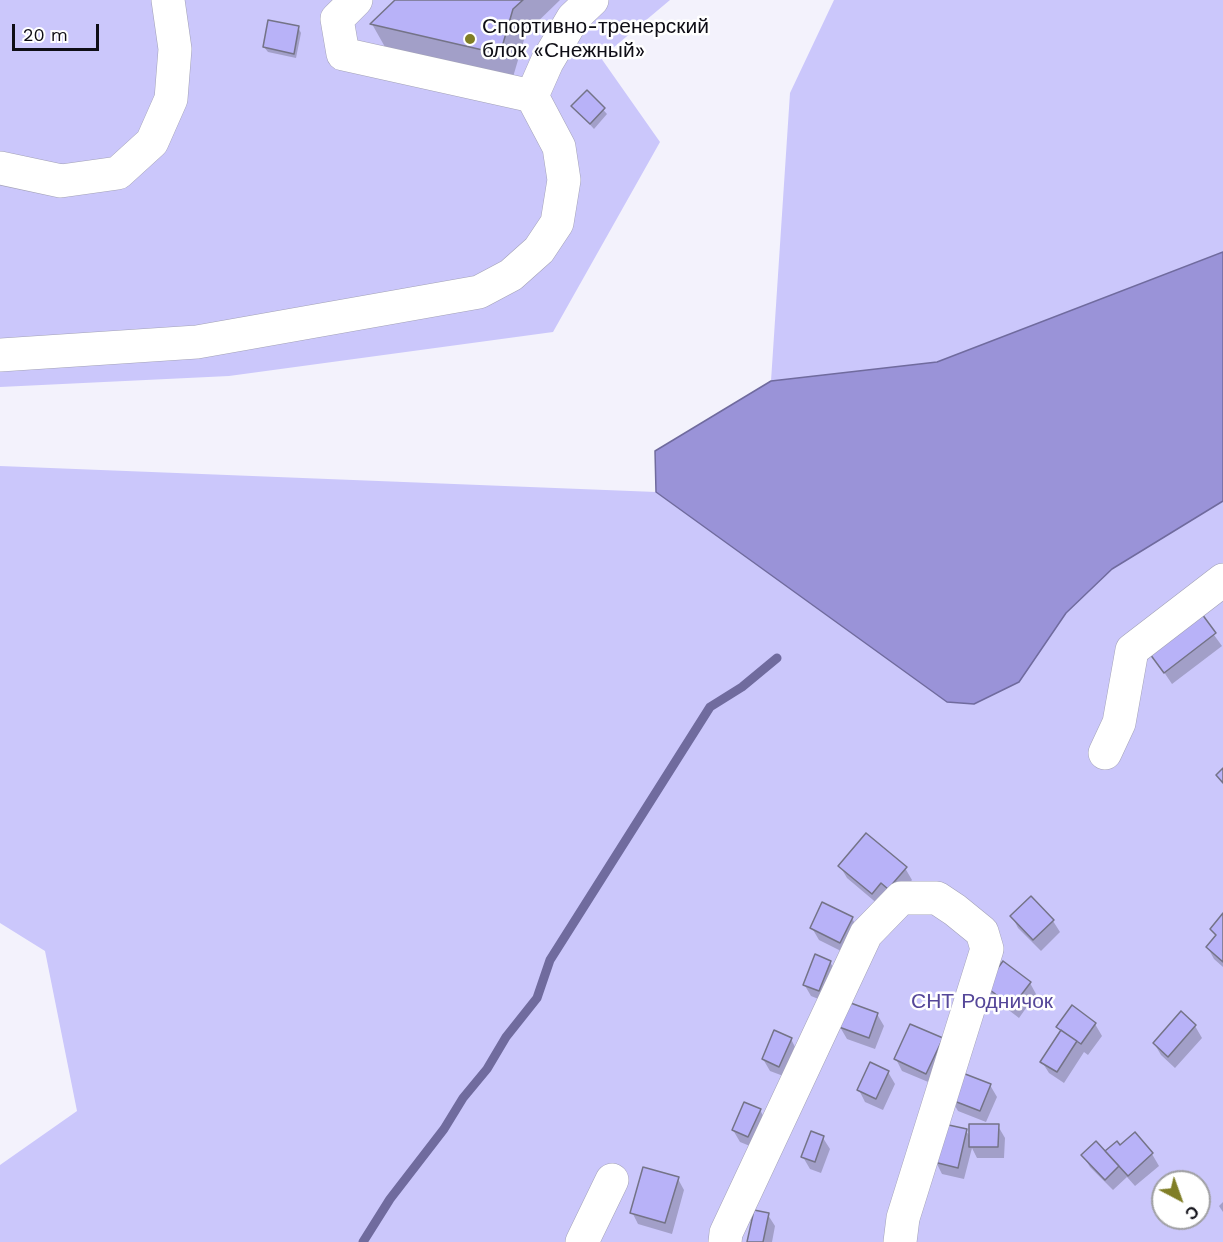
<!DOCTYPE html>
<meta charset="utf-8">
<style>
body{margin:0}
#map{position:relative;width:1223px;height:1242px;overflow:hidden;background:#f3f2fc;font-family:"Work Sans",sans-serif}
canvas{display:block}
.north{position:absolute;left:1151px;top:1170px;width:60px;height:60px;box-sizing:border-box;background:#fff;border:2px solid #9f9fa2;border-radius:50%;rotate:139deg;font-size:16px;font-weight:700;line-height:24px;text-align:center;color:#0f0e16}
.north::after{content:'';display:block;margin:auto;width:21px;height:27px;background:#807e26;clip-path:polygon(50% 0,100% 100%,50% 72%,0 100%)}
.scale{position:absolute;left:12px;top:24px;width:87px;height:27px;box-sizing:border-box;border:3px solid #0f0e16;border-top:0;padding-left:8px;font-size:18px;line-height:21px;white-space:nowrap;color:#0f0e16;-webkit-text-stroke:4px #fff;paint-order:stroke}
</style>
<div id="map">
<canvas width="1223" height="1242"></canvas>
<div class="north">С</div>
<div class="scale">20 m</div>
</div>
<script>
const c = document.querySelector('canvas').getContext('2d');
c.lineJoin = 'round';
function paint(path, color) { c.fillStyle = color; c.fill(path, 'evenodd'); }
const poly = rows => new Path2D(rows.map(r => 'M' + r).join(''));
function trace(path, color, width, dash) { c.strokeStyle = color; c.lineWidth = width; c.lineCap = dash ? 'butt' : 'round'; c.setLineDash(dash || []); c.stroke(path); }
function write(font, color, halo, rows, align = 'center') {
  c.font = font + ' "Work Sans",sans-serif'; c.lineWidth = 5; c.setLineDash([]); c.textBaseline = 'middle'; c.strokeStyle = halo; c.fillStyle = color; for (const [text, x, y, turn = 0] of rows) {
    c.save(); c.translate(x, y); c.rotate((+turn || 0) * Math.PI / 180); c.textAlign = isNaN(turn) ? turn : align; if (halo) c.strokeText(text, 0, 0); c.fillText(text, 0, 0); c.restore();
  }
}
const green = poly([
 [0,0,670,0,601,58,660,142,553,332,229,376,0,387],
 [834,0,1223,0,1223,252,937,362,771,381,790,93],
 [0,466,656,492,947,702,974,704,1019,682,1066,613,1112,569,1223,501,1223,1242,0,1242,0,1165,77,1111,45,951,0,923],
 [1163,1182,1199,1182,1199,1218,1163,1218]
]);
const water = poly([
 [1223,252,1223,501,1112,569,1066,613,1019,682,974,704,947,702,656,492,655,451,771,381,937,362,1223,252]
]);
const shadow = poly([
 [397,0,560,0,526,33,513,77,385,47,372,24],
 [298,27,301,33,296,58,268,52,264,47],
 [587,92,607,114,594,129,573,106],
 [1198,613,1222,646,1172,684,1149,650],
 [840,866,905,868,912,880,895,900,879,905,847,878],
 [1012,916,1053,921,1060,932,1041,951,1018,928],
 [1223,916,1223,967,1214,959,1208,948,1216,937,1212,929],
 [852,918,858,930,847,954,819,940,812,928],
 [830,962,837,974,826,1002,811,996,804,984],
 [1030,983,1036,994,1019,1018,993,998,986,986],
 [877,1014,884,1026,875,1049,847,1039,840,1027],
 [1181,1014,1195,1026,1202,1038,1175,1068,1161,1055,1154,1043],
 [1095,1024,1102,1036,1088,1055,1084,1052,1064,1083,1049,1073,1042,1062,1061,1032,1058,1027],
 [791,1039,797,1051,786,1077,770,1071,763,1059],
 [942,1040,933,1084,902,1071,896,1059],
 [888,1072,895,1084,883,1110,865,1102,859,1090],
 [990,1085,997,1097,986,1122,958,1111,951,1099],
 [760,1110,766,1121,755,1148,740,1142,733,1130],
 [998,1126,1005,1138,1004,1158,977,1158,972,1148,964,1179,942,1174,936,1162,966,1131,971,1138],
 [1135,1134,1152,1154,1159,1166,1135,1186,1127,1177,1113,1190,1090,1167,1083,1155,1105,1154,1120,1147],
 [823,1138,830,1149,821,1173,810,1169,803,1157],
 [678,1179,684,1190,672,1234,638,1224,632,1212],
 [1223,1202,1223,1212,1219,1206],
 [768,1215,775,1226,772,1242,749,1242]
]);
const stream = poly([
 [363,1242,390,1199,444,1129,463,1098,487,1069,506,1037,537,998,550,960,710,707,742,687,777,658]
]);
const building = poly([
 [395,0,523,0,513,9,500,54,370,24,395,0],
 [268,20,299,26,294,54,263,47,268,20],
 [587,90,605,108,590,124,571,106,587,90],
 [1199,610,1216,633,1164,673,1147,650,1199,610],
 [1223,768,1223,783,1216,775,1223,768],
 [866,833,907,867,888,889,881,883,872,894,838,866,866,833],
 [1031,896,1054,920,1033,940,1010,916,1031,896],
 [822,902,853,917,840,943,810,928,822,902],
 [1223,913,1223,962,1206,947,1216,935,1210,929,1223,913],
 [815,954,831,961,819,991,803,985,815,954],
 [1003,961,1031,982,1012,1007,985,986,1003,961],
 [848,1002,878,1013,869,1038,839,1027,848,1002],
 [1072,1005,1096,1023,1081,1044,1056,1027,1072,1005],
 [1181,1011,1196,1025,1168,1057,1153,1043,1181,1011],
 [910,1024,943,1038,926,1074,894,1059,910,1024],
 [774,1030,792,1038,779,1067,762,1059,774,1030],
 [1061,1030,1077,1041,1057,1072,1040,1062,1061,1030],
 [870,1062,889,1071,876,1099,857,1090,870,1062],
 [960,1072,991,1084,980,1111,949,1099,960,1072],
 [744,1102,761,1109,748,1137,732,1130,744,1102],
 [944,1124,967,1129,958,1168,934,1162,944,1124],
 [969,1124,999,1124,998,1147,969,1147,969,1124],
 [811,1131,824,1136,815,1162,801,1157,811,1131],
 [1135,1132,1153,1153,1128,1176,1105,1151,1117,1141,1120,1145,1135,1132],
 [1096,1141,1119,1166,1105,1180,1081,1155,1096,1141],
 [643,1167,679,1177,665,1223,630,1213,643,1167],
 [754,1210,769,1213,763,1242,747,1242,754,1210]
]);
const minor = poly([
 [356,0,337,19,343,54,532,96],
 [0,168,61,181,118,173,152,142,171,99,175,49,168,0],
 [0,355,197,342,479,292,511,275,539,250,557,223,564,180,559,147,532,96,547,62,573,18,592,0],
 [1105,753,1119,723,1132,650,1223,580],
 [582,1242,612,1180],
 [725,1242,726,1233,866,934,901,898,937,898,955,910,982,932,987,949,903,1218,900,1242]
]);
const markers = [
 [470,39,6,"#807e26"]
];
const poiNames = [
 ["Спортивно-тренерский",482,27],
 ["блок «Снежный»",482,51]
];
const parkNames = [
 ["СНТ Родничок",982,1002]
];
paint(green, '#cbc7fb');
paint(water, '#9a93d8');
trace(water, '#706b9e', 1.5);
paint(shadow, '#0003');
trace(stream, '#706b9e', 9);
paint(building, '#b8b2f8');
trace(building, '#747387', 1.5);
trace(minor, '#a3a2b7', 34);
trace(minor, '#fff', 33);
for (const [x, y, r, color] of markers) { const dot = new Path2D(); dot.arc(x, y, r, 0, 2 * Math.PI); c.fillStyle = color; c.fill(dot); trace(dot, '#fff', 2); }
write('21px', '#0f0e16', '#fff', poiNames, 'left');
write('21px', '#554799', '#fff', parkNames);
</script>
